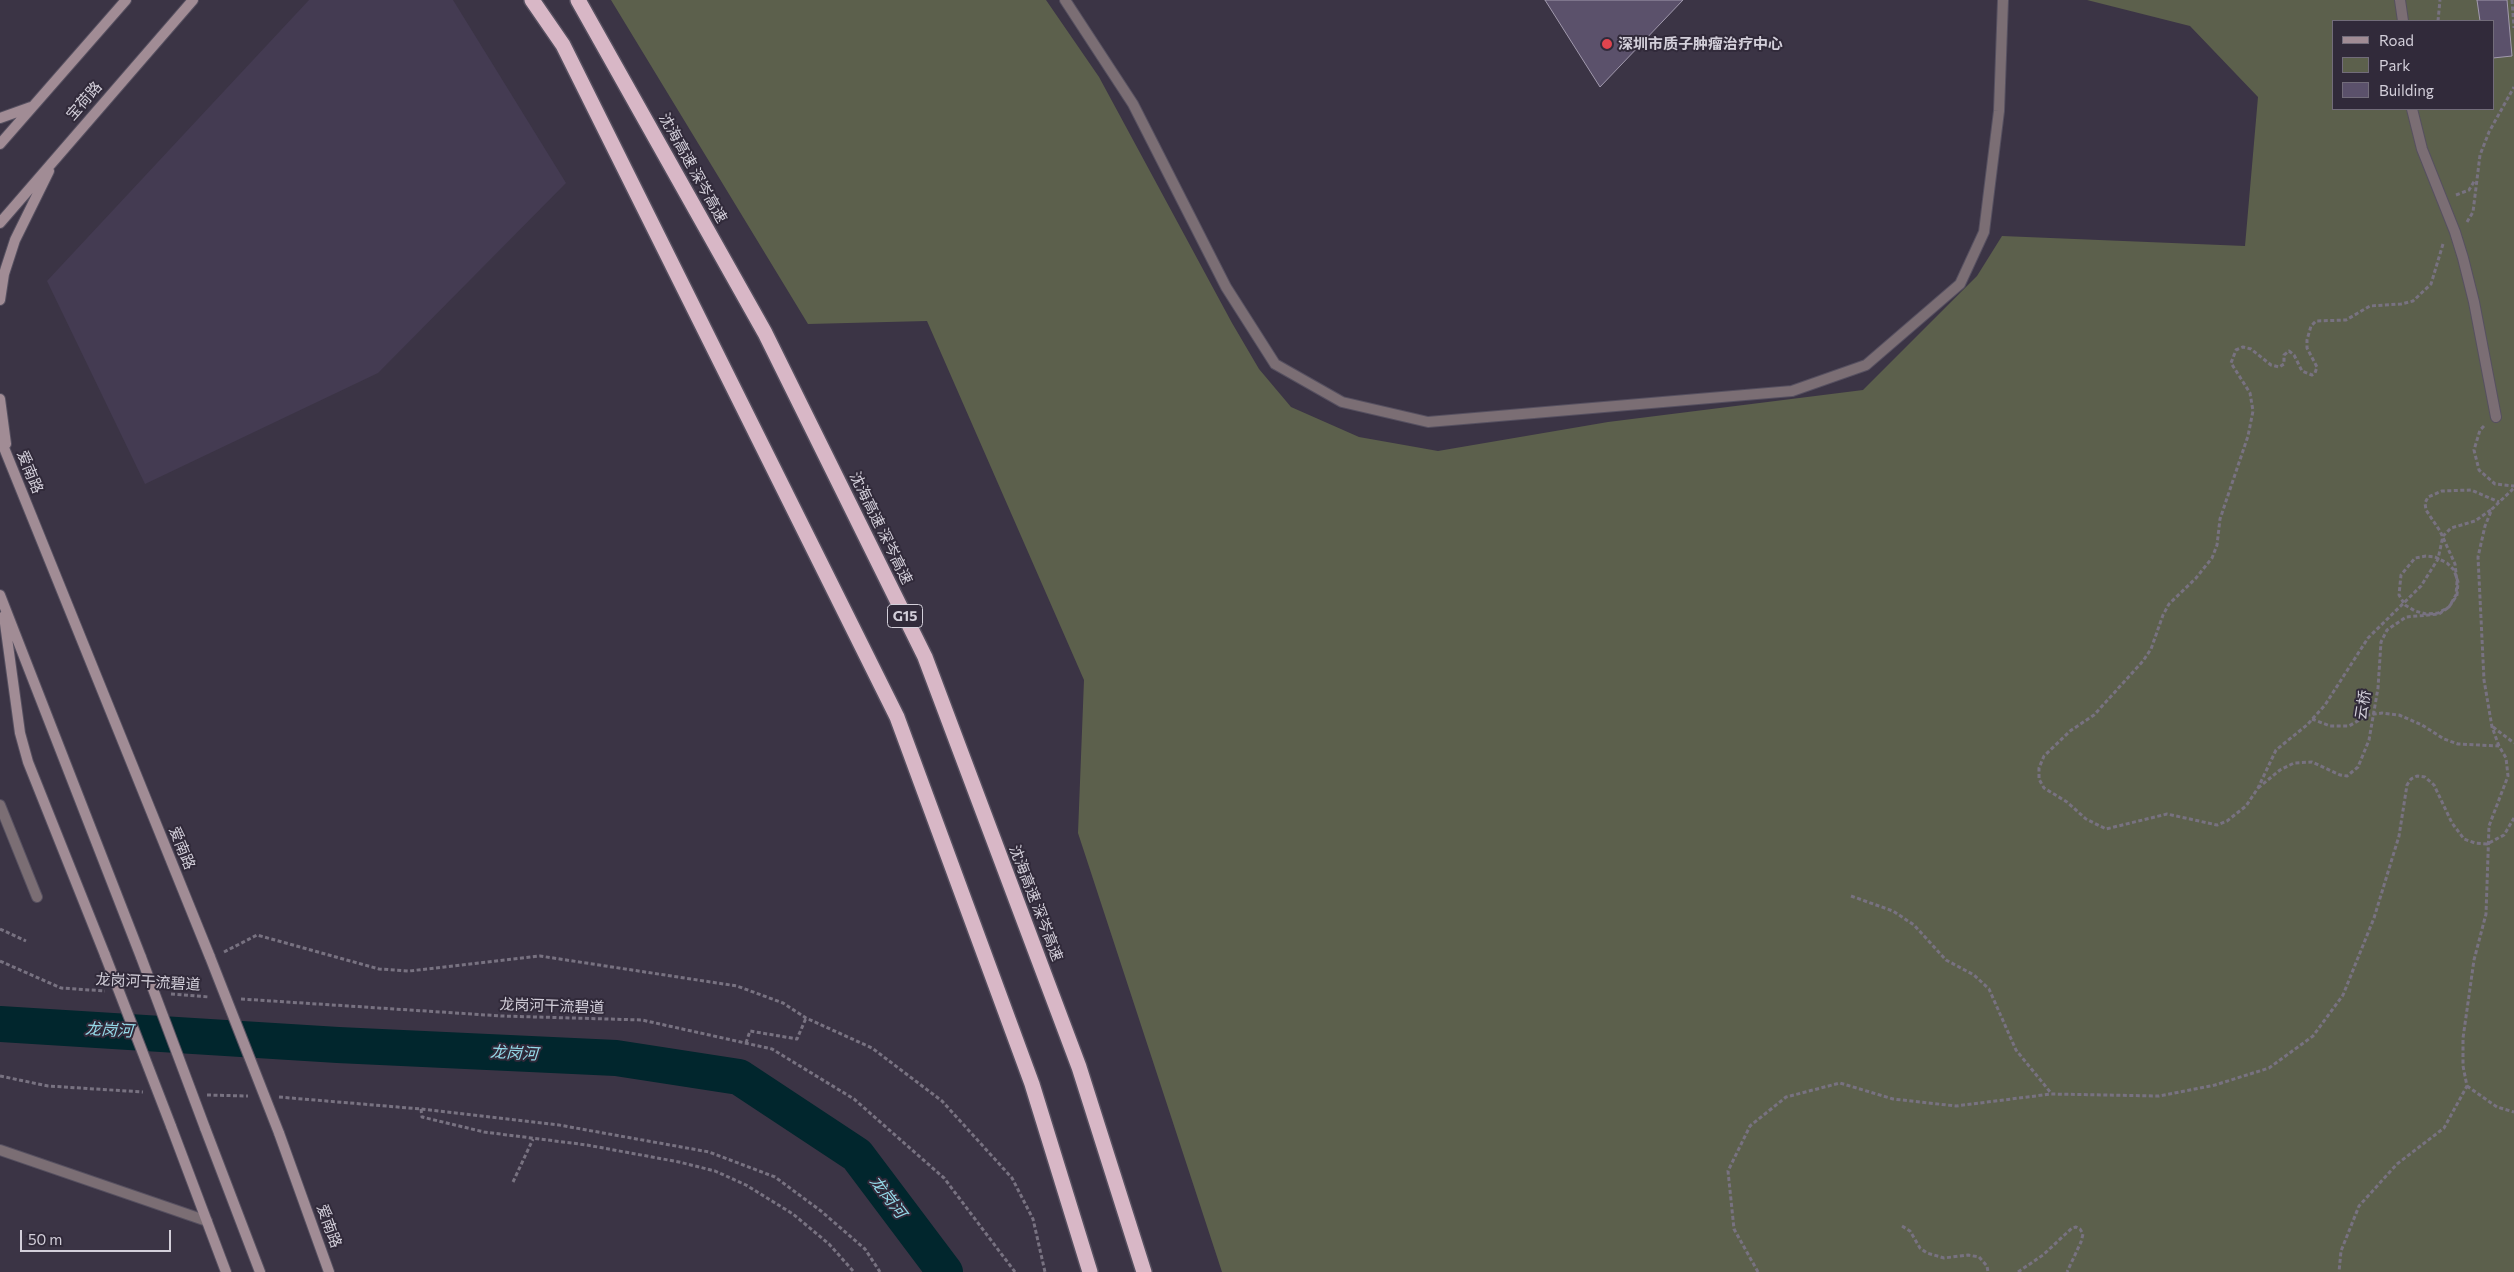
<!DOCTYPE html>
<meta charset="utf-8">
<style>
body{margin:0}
#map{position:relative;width:2514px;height:1272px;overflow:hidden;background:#3b3445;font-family:Commissioner,sans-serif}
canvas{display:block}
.legend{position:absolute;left:2332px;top:20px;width:162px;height:90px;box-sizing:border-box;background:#312a3a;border:1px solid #726c7a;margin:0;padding:6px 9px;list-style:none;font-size:15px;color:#d3cfda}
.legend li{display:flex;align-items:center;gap:10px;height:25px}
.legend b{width:25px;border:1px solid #726c7a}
.scale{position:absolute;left:20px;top:1230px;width:151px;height:22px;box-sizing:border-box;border:2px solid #d3cfda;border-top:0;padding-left:6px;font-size:15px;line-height:18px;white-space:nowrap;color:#d3cfda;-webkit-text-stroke:4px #312a3a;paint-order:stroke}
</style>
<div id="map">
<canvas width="2514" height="1272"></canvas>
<ul class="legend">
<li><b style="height:6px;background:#a18c95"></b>Road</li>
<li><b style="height:14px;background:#5c604c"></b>Park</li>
<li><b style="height:14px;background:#5b516b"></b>Building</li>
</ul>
<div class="scale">50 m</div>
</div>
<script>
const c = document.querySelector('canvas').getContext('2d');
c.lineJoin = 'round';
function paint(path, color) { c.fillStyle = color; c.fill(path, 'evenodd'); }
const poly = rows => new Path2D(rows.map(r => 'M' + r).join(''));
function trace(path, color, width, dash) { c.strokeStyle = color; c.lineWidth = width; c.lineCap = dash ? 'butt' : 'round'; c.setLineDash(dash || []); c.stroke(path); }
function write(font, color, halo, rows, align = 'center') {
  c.font = font + ' Commissioner,"Noto Sans SC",sans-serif'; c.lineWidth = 4; c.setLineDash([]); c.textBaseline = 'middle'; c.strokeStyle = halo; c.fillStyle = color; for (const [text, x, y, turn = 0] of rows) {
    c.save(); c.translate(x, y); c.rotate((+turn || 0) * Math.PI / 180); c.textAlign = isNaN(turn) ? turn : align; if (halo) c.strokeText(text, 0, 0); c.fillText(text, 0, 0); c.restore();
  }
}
const built = poly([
 [309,0,453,0,566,183,378,373,145,484,47,281]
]);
const green = poly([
 [611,0,1046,0,1099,77,1232,323,1259,369,1291,407,1359,437,1438,451,1608,422,1863,390,1977,276,2002,236,2245,246,2258,97,2190,26,2087,0,2514,0,2514,1272,1222,1272,1078,833,1084,680,927,321,808,324],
 [2333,21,2493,21,2493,109,2333,109]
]);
const river = poly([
 [0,1024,338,1045,616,1058,739,1077,857,1155,945,1272]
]);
const building = poly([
 [1545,0,1683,0,1600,87,1545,0],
 [2477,0,2507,0,2512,56,2493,58,2493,21,2480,21,2477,0]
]);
const path = poly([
 [2512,0,2514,28],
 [2438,21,2440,0],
 [2456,195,2469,190,2475,180],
 [2467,222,2473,212,2480,155,2489,132,2514,87],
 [2443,244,2431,284,2413,301,2401,304,2370,306,2346,320,2316,321,2311,326,2307,340,2307,348,2317,367,2315,373,2312,375,2302,371,2294,355,2289,351,2284,355,2284,364,2279,367,2271,365,2251,349,2243,347,2236,350,2231,363,2250,393,2253,411,2248,436,2220,519,2217,545,2212,558,2196,578,2169,604,2163,615,2151,649,2143,661,2094,715,2070,731,2044,756,2039,768,2039,779,2044,788,2067,802,2086,819,2106,829,2167,814,2217,825,2227,821,2246,806,2258,788,2276,750,2307,725,2325,705,2368,638,2421,586,2438,559,2443,536,2451,528,2475,521,2492,509],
 [2484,426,2480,430,2474,450,2479,470,2495,484,2514,486],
 [2312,719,2330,726,2349,726,2368,715,2382,713,2399,715,2422,725,2444,739,2458,744,2499,746,2506,758,2508,776,2489,826,2486,914,2474,960,2463,1038,2463,1066,2467,1086,2444,1128,2397,1164,2359,1206,2341,1251,2339,1272],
 [2493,727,2514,743],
 [2499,746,2492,727,2484,680,2478,557,2485,526,2492,509,2514,488],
 [1851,896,1893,911,1914,925,1946,960,1974,975,1989,989,2016,1050,2051,1093],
 [0,929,26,941],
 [224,952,257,935,379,969,409,971,540,956,737,986,783,1003,806,1018,872,1048,942,1101,1012,1178,1033,1219,1045,1272],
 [0,961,61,988,105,991],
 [171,994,209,997],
 [241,999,502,1016,642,1020,772,1049,854,1099,944,1178,1015,1272],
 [746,1043,750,1031,797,1039,806,1018],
 [0,1076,48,1086,143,1092],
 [2467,1086,2497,1107,2514,1112],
 [207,1095,248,1096],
 [279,1097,421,1109,559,1125,709,1152,775,1177,821,1211,865,1249,880,1272],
 [421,1109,422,1117,484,1132,587,1145,679,1162,715,1171,746,1185,793,1214,829,1244,854,1272],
 [513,1182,533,1139],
 [1902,1226,1910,1231,1920,1248,1927,1253,1944,1258,1968,1255,1979,1257,1987,1266,1988,1272],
 [1758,1272,1734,1229,1728,1171,1750,1126,1786,1097,1840,1083,1893,1099,1956,1106,2051,1094,2159,1096,2215,1085,2269,1068,2313,1036,2343,995,2374,918,2399,836,2407,785,2411,779,2417,776,2425,777,2434,785,2452,823,2464,839,2475,843,2487,844,2504,835,2514,818],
 [2018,1272,2043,1255,2072,1228,2076,1227,2080,1229,2083,1234,2081,1242,2067,1272]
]);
const lane = poly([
 [1065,0,1133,104,1226,287,1275,364,1342,402,1428,422,1792,391,1866,365,1960,284,1984,232,1999,111,2003,0],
 [2400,0,2403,21],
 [2412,109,2422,149,2455,232,2463,258,2474,302,2496,417],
 [0,805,37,897]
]);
const street = poly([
 [0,1150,207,1221]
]);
const secondary = poly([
 [0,118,31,107],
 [0,144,126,0],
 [0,223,193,0],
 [0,300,4,274,15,240,49,171],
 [0,399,6,444],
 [0,438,210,957],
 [0,595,141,957],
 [4,616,20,733,28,762,105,955],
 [171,1126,226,1272],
 [205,1128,260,1272],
 [279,1133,329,1272]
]);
const highway = poly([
 [532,0,563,45,897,717,1032,1084,1090,1272],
 [578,0,765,333,925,657,1079,1067,1144,1272]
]);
const pathBridge = poly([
 [2258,788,2280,770,2294,763,2312,762,2340,775,2347,776,2358,767,2369,740,2378,688,2381,642,2387,630,2406,617,2439,614,2449,607,2457,595,2458,582,2454,570,2447,563,2435,557,2426,556,2415,558,2401,575,2399,595,2405,605,2415,611,2426,614,2438,613,2449,607,2456,595,2457,582,2455,564,2440,531,2426,510,2425,503,2428,497,2442,491,2471,490,2499,502]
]);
const secondaryBridge = poly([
 [105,955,171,1126],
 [141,957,205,1128],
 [210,957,279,1133]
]);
const markers = [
 [1607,44,6,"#e0444e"]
];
const shields = [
 [905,616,35]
];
const shieldNames = [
 ["G15",905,616]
];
const poiNames = [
 ["深圳市质子肿瘤治疗中心",1618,44]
];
const streetNames = [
 ["宝荷路",84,101,-49],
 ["沈海高速 深岑高速",693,168,61],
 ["爱南路",30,472,68],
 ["沈海高速 深岑高速",881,528,64],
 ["云桥",2363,705,-81],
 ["爱南路",182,848,68],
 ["沈海高速 深岑高速",1036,903,69],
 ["龙岗河干流碧道",148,982,3],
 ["龙岗河干流碧道",552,1006,2],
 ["爱南路",329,1226,70]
];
const waterNames = [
 ["龙岗河",109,1030,3],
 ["龙岗河",514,1053,3],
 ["龙岗河",888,1197,53]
];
paint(built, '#443b52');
paint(green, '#5c604c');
trace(river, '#01262d', 36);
paint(building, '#5b516b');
trace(building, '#a29aae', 1);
trace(lane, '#565060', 12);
trace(street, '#565060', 12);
trace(secondary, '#565060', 12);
trace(highway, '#565060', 18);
trace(path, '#787281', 3, [4, 2.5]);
trace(lane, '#7b6e74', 10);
trace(street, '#7b6e74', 10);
trace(secondary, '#a18c95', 10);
trace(highway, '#d8b7c6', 15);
trace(secondaryBridge, '#565060', 12, []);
trace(pathBridge, '#787281', 3, [4, 2.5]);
trace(secondaryBridge, '#a18c95', 10);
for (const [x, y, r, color] of markers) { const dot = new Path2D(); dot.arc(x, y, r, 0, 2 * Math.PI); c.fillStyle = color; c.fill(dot); trace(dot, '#312a3a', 2); }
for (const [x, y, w] of shields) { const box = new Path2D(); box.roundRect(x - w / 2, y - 11.5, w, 23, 4); c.fillStyle = '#312a3a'; c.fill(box); trace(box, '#d3cfda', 1); }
write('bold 14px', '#d3cfda', null, shieldNames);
write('bold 15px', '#d3cfda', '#312a3a', poiNames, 'left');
write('15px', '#d3cfda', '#312a3a', streetNames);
write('italic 16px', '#95dae9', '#312a3a', waterNames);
</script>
